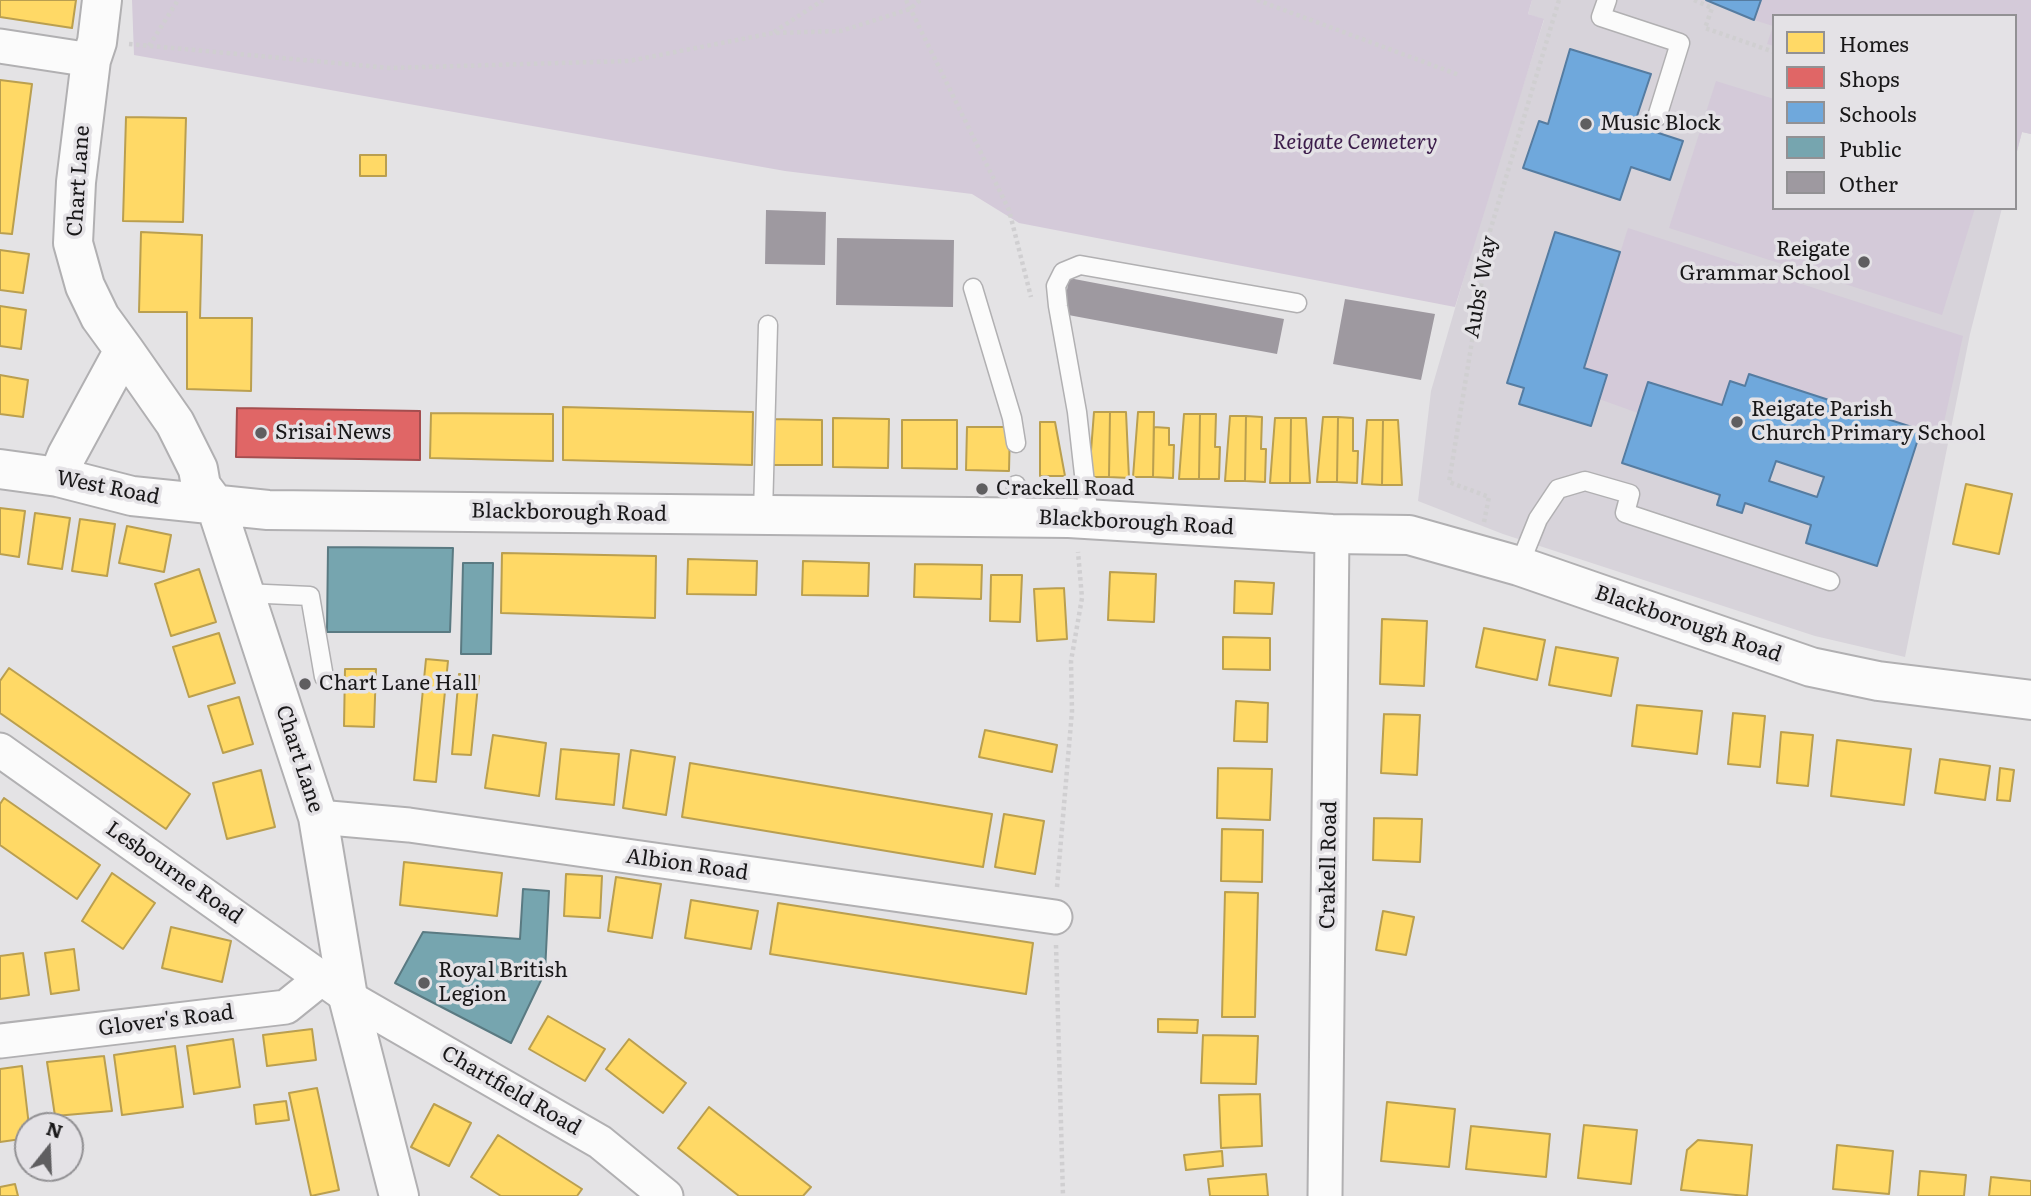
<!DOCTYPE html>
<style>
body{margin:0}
#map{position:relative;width:2031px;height:1196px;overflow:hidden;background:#e4e3e5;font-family:Literata,serif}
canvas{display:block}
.legend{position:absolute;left:1772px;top:14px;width:245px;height:196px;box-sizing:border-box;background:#e4e2e6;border:2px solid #929194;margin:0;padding:9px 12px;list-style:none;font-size:21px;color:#181718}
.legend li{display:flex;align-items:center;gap:14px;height:35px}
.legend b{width:35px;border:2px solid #929194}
.north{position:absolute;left:14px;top:1112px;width:70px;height:70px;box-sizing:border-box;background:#e4e2e6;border:2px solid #929194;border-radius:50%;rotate:18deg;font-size:19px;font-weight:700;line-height:28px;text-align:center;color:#181718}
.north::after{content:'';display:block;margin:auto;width:24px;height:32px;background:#5f5e60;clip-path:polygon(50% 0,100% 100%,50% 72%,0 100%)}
</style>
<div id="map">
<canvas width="2031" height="1196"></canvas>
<ul class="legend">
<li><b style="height:19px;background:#ffd966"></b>Homes</li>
<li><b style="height:19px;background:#e06666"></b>Shops</li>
<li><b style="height:19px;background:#6fa8dc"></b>Schools</li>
<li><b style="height:19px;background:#76a5af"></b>Public</li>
<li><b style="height:19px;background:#9e99a0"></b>Other</li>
</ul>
<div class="north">N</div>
</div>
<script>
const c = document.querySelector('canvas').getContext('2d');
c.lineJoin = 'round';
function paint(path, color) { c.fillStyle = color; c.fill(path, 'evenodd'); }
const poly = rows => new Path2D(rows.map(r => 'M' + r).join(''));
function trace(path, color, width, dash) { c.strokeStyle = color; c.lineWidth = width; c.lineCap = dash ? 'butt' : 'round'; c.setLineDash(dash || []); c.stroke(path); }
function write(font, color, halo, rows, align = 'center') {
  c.font = font + ' Literata,serif'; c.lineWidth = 7; c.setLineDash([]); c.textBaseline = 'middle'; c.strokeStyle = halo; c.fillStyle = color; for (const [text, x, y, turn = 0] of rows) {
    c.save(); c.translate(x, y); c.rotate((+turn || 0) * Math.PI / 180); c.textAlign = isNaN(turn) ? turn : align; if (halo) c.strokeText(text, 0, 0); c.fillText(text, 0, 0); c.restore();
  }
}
const built = poly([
 [1532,0,2031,0,2031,134,2022,132,2015,159,2015,16,1774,16,1774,208,2002,208,1970,334,1905,657,1815,636,1503,534,1418,501,1431,391,1488,195,1544,20,1528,14]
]);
const green = poly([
 [132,0,1532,0,1528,14,1544,19,1455,307,1019,223,972,194,785,171,134,55],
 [1761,0,2031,0,2031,134,2022,132,2015,159,2015,16,1774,16,1774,46,1767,44,1773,26,1754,20],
 [1716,81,1774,99,1774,208,1975,208,1942,315,1669,228],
 [1628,228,1963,336,1941,436,1749,375,1745,386,1730,381,1722,405,1648,382,1638,413,1599,399,1607,375,1584,368]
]);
const homes = poly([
 [0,0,76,0,72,28,0,17,0,0],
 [0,80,32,84,12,234,0,233,0,80],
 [126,117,186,118,183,222,123,221,126,117],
 [360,155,386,155,386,176,360,176,360,155],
 [141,232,202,235,200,318,252,318,251,391,187,389,187,312,139,312,141,232],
 [0,250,29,254,23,293,0,290,0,250],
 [0,306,26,310,21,349,0,346,0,306],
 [0,375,28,380,23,417,0,414,0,375],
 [563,407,753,412,752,465,563,460,563,407],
 [1094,412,1110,412,1109,477,1089,477,1094,412],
 [1110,412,1126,412,1129,478,1109,477,1110,412],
 [1138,412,1154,412,1153,477,1133,477,1138,412],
 [431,413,553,414,553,461,430,458,431,413],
 [1184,414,1200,414,1199,479,1179,479,1184,414],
 [1200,414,1216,414,1215,447,1220,447,1219,479,1199,479,1200,414],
 [1230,416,1246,416,1245,481,1225,481,1230,416],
 [1246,416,1262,417,1261,449,1266,449,1265,482,1245,481,1246,416],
 [1323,417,1338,417,1337,482,1317,482,1323,417],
 [1338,417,1353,418,1353,451,1358,451,1357,483,1337,482,1338,417],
 [833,418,889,419,888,468,833,467,833,418],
 [1275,418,1291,418,1290,483,1270,483,1275,418],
 [1291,418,1306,418,1310,483,1290,483,1291,418],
 [770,419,822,420,822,465,769,465,770,419],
 [902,420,957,420,957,469,902,468,902,420],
 [1367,420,1383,420,1382,485,1362,484,1367,420],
 [1383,420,1398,420,1402,485,1382,485,1383,420],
 [1040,422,1055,422,1065,476,1040,476,1040,422],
 [967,427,1010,427,1009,471,966,470,967,427],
 [1154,427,1169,428,1169,445,1174,445,1173,478,1153,477,1154,427],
 [1966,484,2012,494,1999,554,1953,544,1966,484],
 [0,508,25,511,19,557,0,554,0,508],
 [35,513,70,518,62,569,28,564,35,513],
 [80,519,115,524,107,576,72,571,80,519],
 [127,526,171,535,164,572,119,563,127,526],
 [502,553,656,556,655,618,501,613,502,553],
 [688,559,757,561,756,595,687,594,688,559],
 [803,561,869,563,868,596,802,595,803,561],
 [915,564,982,565,981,599,914,597,915,564],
 [199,569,216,622,171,636,155,584,199,569],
 [1110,572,1156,574,1154,622,1108,620,1110,572],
 [991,575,1022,575,1020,622,990,621,991,575],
 [1235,581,1274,583,1272,614,1234,613,1235,581],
 [1064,588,1067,639,1037,641,1034,589,1064,588],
 [1382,619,1427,621,1424,686,1380,684,1382,619],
 [1484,628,1545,640,1537,680,1476,667,1484,628],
 [219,633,235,683,189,697,173,647,219,633],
 [1223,637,1270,638,1270,670,1223,669,1223,637],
 [1556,647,1618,658,1611,696,1549,685,1556,647],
 [426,659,448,661,436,782,414,780,426,659],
 [9,668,190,794,166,829,0,713,0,681,9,668],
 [345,669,376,669,374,727,344,726,345,669],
 [459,674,479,676,471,755,452,754,459,674],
 [239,697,253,744,223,753,208,706,239,697],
 [1236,701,1268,703,1267,742,1234,741,1236,701],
 [1637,705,1702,711,1697,754,1632,746,1637,705],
 [1733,713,1765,716,1760,767,1728,764,1733,713],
 [1384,714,1420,715,1417,775,1381,773,1384,714],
 [985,730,1057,745,1052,772,979,757,985,730],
 [1781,732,1813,735,1808,786,1777,783,1781,732],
 [493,735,546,743,539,796,485,788,493,735],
 [1837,740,1911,749,1904,805,1831,796,1837,740],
 [561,749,619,754,614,805,556,799,561,749],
 [631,750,675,757,666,815,623,808,631,750],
 [1940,759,1990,766,1985,800,1935,793,1940,759],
 [690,763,992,814,983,867,682,817,690,763],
 [1218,768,1272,769,1270,820,1217,818,1218,768],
 [2000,768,2014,770,2010,801,1997,800,2000,768],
 [261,770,275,827,227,839,213,783,261,770],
 [4,798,100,865,77,899,0,845,0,804,4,798],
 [1004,814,1044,821,1035,874,995,867,1004,814],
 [1374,818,1422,819,1420,862,1373,860,1374,818],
 [1222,829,1263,830,1262,882,1221,881,1222,829],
 [404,862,502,873,497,916,400,905,404,862],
 [112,873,155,903,123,949,82,921,112,873],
 [566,874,602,876,600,918,564,916,566,874],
 [616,877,661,884,652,938,608,931,616,877],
 [1225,892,1258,893,1255,1017,1222,1017,1225,892],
 [691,900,758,911,751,949,685,938,691,900],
 [778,903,1033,943,1026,994,770,954,778,903],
 [1383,911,1414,917,1406,955,1376,950,1383,911],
 [171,927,231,941,222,982,162,968,171,927],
 [74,949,79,990,51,994,45,953,74,949],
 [23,953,29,995,0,999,0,956,23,953],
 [548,1016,605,1049,585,1081,529,1049,548,1016],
 [1158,1019,1198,1020,1197,1033,1158,1032,1158,1019],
 [312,1029,316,1060,267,1066,263,1035,312,1029],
 [1203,1035,1258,1036,1256,1084,1201,1083,1203,1035],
 [233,1039,240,1087,194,1094,187,1046,233,1039],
 [629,1039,686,1083,663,1113,606,1069,629,1039],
 [175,1046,183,1107,122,1115,114,1055,175,1046],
 [104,1056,112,1111,55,1116,47,1062,104,1056],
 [22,1066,29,1126,28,1138,0,1142,0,1069,22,1066],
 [317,1088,339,1190,311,1196,289,1093,317,1088],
 [1260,1094,1262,1146,1221,1148,1219,1095,1260,1094],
 [286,1101,289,1120,256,1124,254,1105,286,1101],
 [1387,1102,1455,1109,1449,1167,1381,1161,1387,1102],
 [434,1104,471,1123,449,1166,411,1147,434,1104],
 [709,1107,811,1187,803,1196,739,1196,678,1148,709,1107],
 [1584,1125,1637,1130,1631,1184,1578,1178,1584,1125],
 [1471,1126,1550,1134,1546,1177,1466,1169,1471,1126],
 [498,1135,582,1189,577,1196,501,1196,471,1177,498,1135],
 [1698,1140,1752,1145,1747,1196,1681,1190,1687,1150,1698,1140],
 [1837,1145,1893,1151,1889,1194,1833,1189,1837,1145],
 [1222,1151,1223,1166,1186,1170,1184,1155,1222,1151],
 [1920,1171,1966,1175,1964,1196,1918,1196,1920,1171],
 [1266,1174,1268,1196,1210,1196,1208,1179,1266,1174],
 [1991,1177,2031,1181,2031,1196,1989,1196,1991,1177],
 [15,1184,18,1196,0,1196,0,1187,15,1184]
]);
const shops = poly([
 [237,408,420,411,420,460,236,457,237,408]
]);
const schools = poly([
 [1706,0,1761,0,1754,20,1706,0],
 [1570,49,1651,74,1634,125,1683,141,1670,180,1631,167,1620,200,1523,168,1539,121,1548,124,1570,49],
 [1555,232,1620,252,1584,368,1607,375,1591,426,1519,404,1524,388,1507,383,1555,232],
 [1749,374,1921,430,1877,566,1806,543,1811,525,1745,503,1742,513,1717,505,1720,495,1622,463,1648,382,1722,405,1730,381,1745,386,1749,374],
 [1776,461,1824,477,1817,497,1769,481,1776,461]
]);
const public = poly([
 [328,547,453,548,450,632,327,632,328,547],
 [463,563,493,563,491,654,461,654,463,563],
 [523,889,549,891,545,972,511,1043,395,983,423,932,520,939,523,889]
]);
const building = poly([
 [766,210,826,212,825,265,765,264],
 [837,238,954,240,953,307,836,305],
 [1069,278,1284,319,1277,354,1063,314],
 [1345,299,1435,314,1421,380,1333,364]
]);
const path = poly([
 [906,0,1009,210,1031,297],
 [1257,0,1459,75],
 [1694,0,1712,8,1705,28,1774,52],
 [774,32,823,0],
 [129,44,390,68,629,61,773,33,841,31,910,9,920,0],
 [149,46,178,0],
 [1484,522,1489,497,1449,482,1490,231,1559,0],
 [1057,887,1072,711,1071,661,1082,598,1078,552],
 [1056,945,1063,1196]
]);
const lane = poly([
 [1607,0,1601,17,1680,43,1657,117],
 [973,288,1012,418,1016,443],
 [1016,485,1017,517],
 [763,514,768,325],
 [1089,519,1077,412,1058,306,1056,286,1063,272,1080,265,1297,303],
 [1519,566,1538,519,1558,489,1585,481,1630,494,1625,513,1830,581],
 [244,593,310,596,324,677]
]);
const street = poly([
 [0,46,91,60],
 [0,750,348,997,600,1142,666,1196],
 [318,817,409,825,1055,917],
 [0,1041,286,1007,322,978],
 [1325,1196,1332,534]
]);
const secondary = poly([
 [124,350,175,423,198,469,201,486,216,506,318,817,348,997,399,1196],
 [0,469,58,477,132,496,268,510,1069,518,1332,534,1409,535,1519,566,1811,667,1878,681,2031,700],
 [58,477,67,455,124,350,100,317,85,286,73,243,76,182,91,60,97,42,102,0]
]);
const markers = [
 [1586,124,7,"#5f5e60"],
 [1864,262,7,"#5f5e60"],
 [1737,422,7,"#5f5e60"],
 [261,433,7,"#5f5e60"],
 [982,489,7,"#5f5e60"],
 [305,684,7,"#5f5e60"],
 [424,983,7,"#5f5e60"]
];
const poiNames = [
 ["Music Block",1600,124],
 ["Reigate",1850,250,"right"],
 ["Grammar School",1850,274,"right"],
 ["Reigate Parish",1751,410],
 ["Church Primary School",1751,434],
 ["Srisai News",275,433],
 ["Crackell Road",996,489],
 ["Chart Lane Hall",319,684],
 ["Royal British",438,971],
 ["Legion",438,995]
];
const parkNames = [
 ["Reigate Cemetery",1355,143]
];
const streetNames = [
 ["Chart Lane",79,181,-86],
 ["Aubs' Way",1481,287,-80],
 ["West Road",108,488,11],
 ["Blackborough Road",569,513,1],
 ["Blackborough Road",1136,523,3],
 ["Blackborough Road",1688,624,19],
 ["Chart Lane",299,759,72],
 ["Albion Road",687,865,8],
 ["Crakell Road",1329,865,-89],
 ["Lesbourne Road",174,873,35],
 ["Glover's Road",166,1021,-7],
 ["Chartfield Road",511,1091,30]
];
paint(built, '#d7d3da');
paint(green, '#d4cad9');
paint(homes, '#ffd966');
trace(homes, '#ba9f4f', 2);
paint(shops, '#e06666');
trace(shops, '#a44e4f', 2);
paint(schools, '#6fa8dc');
trace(schools, '#557ca1', 2);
paint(public, '#76a5af');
trace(public, '#5a7a82', 2);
paint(building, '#9e99a0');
trace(lane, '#b1b0b2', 21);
trace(street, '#b1b0b2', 37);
trace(secondary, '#b1b0b2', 42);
trace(path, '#d0cfd1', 4.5, [3.5, 3.5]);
trace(lane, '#fbfbfb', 18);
trace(street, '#fbfbfb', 33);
trace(secondary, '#fbfbfb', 38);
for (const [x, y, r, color] of markers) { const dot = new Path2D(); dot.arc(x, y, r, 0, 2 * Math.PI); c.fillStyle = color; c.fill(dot); trace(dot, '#e4e2e6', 2.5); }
write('21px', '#181718', '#e4e2e6', poiNames, 'left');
write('italic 21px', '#3b1b4a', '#e4e2e6', parkNames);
write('21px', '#181718', '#e4e2e6', streetNames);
</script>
